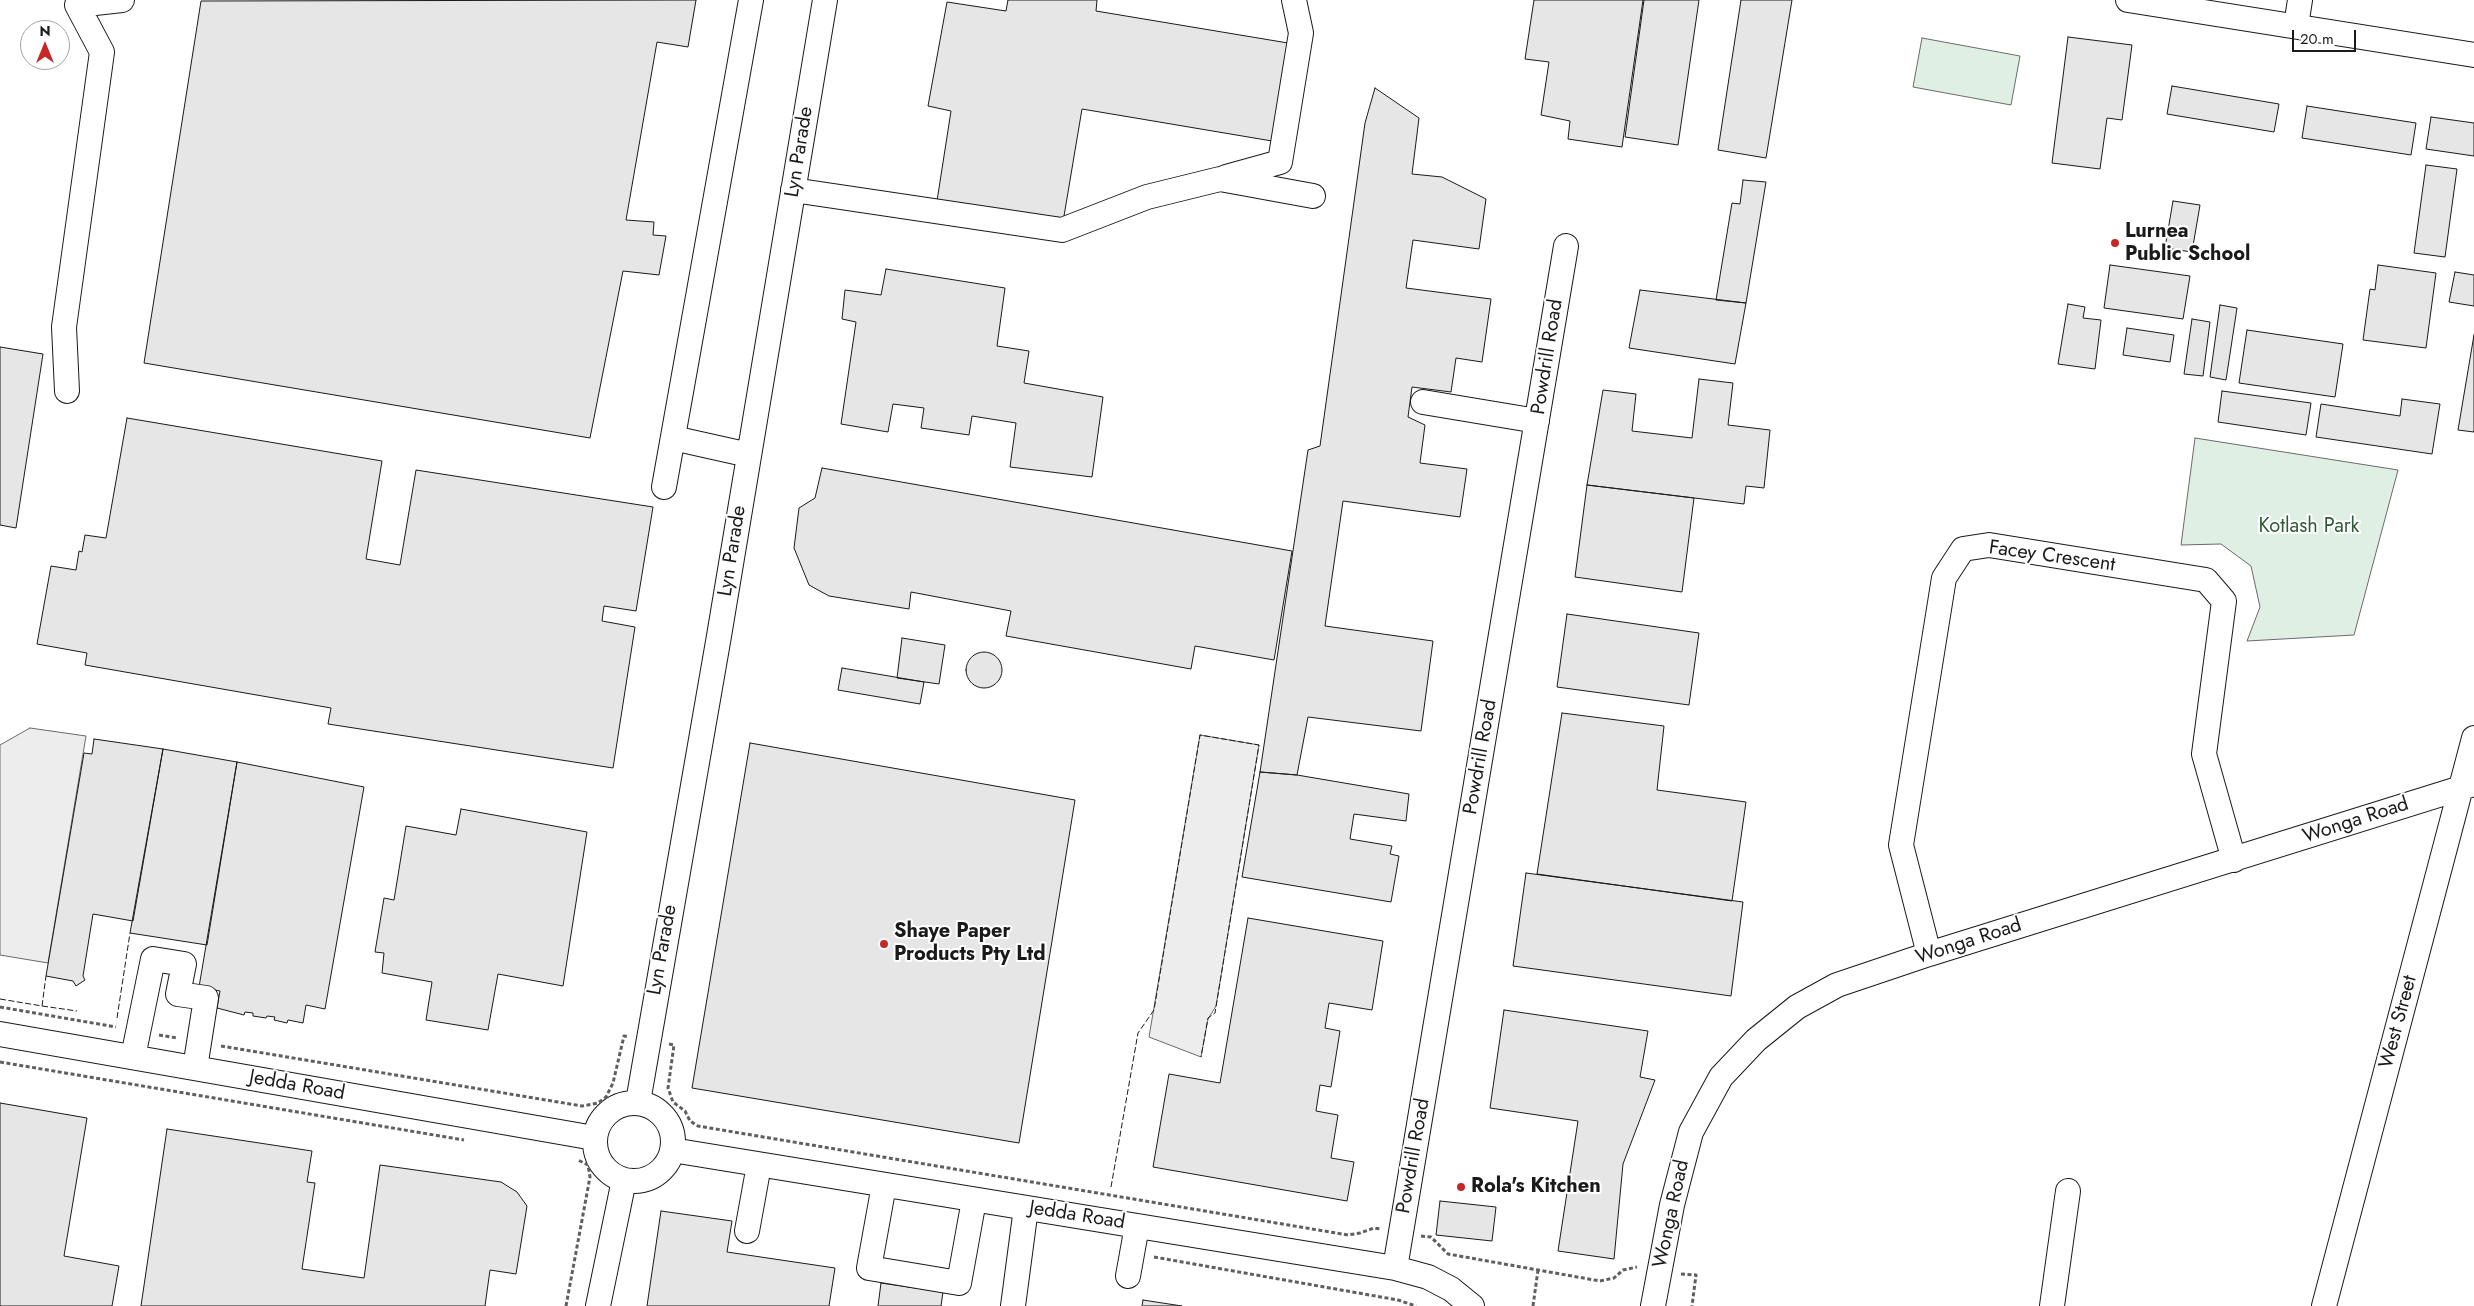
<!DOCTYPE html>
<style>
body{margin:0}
#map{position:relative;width:2474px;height:1306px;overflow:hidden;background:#fff;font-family:Jost,sans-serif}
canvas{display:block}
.north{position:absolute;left:20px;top:20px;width:50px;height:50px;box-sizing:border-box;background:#fff;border:1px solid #a3a3a3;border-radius:50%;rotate:0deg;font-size:14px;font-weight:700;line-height:20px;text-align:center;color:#1a1a1a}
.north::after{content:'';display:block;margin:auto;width:18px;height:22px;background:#c62828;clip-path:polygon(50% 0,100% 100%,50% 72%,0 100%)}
.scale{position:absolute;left:2292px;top:30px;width:64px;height:22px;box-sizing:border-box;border:2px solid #1a1a1a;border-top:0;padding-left:6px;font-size:15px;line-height:18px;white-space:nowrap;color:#1a1a1a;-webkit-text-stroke:4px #fff;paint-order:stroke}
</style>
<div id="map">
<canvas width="2474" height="1306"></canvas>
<div class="north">N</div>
<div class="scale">20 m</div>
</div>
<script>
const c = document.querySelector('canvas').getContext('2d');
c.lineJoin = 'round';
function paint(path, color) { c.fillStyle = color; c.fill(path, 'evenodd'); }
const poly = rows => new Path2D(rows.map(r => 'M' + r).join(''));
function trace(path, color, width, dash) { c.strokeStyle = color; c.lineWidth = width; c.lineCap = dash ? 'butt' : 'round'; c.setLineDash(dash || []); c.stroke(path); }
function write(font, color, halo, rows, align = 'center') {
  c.font = font + ' Jost,sans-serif'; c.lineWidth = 4; c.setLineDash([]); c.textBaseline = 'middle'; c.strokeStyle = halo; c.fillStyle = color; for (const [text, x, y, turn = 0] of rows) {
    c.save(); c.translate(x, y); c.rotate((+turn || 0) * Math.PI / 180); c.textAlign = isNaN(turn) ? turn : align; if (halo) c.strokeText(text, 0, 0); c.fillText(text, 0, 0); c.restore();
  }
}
const green = poly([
 [1922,38,2020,56,2011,105,1913,87,1922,38],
 [2195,438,2398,470,2354,635,2247,641,2260,607,2251,566,2221,544,2181,545,2195,438]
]);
const parking = poly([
 [30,728,86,736,48,963,0,955,0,745,30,728],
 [1200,735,1259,745,1216,1006,1208,1019,1201,1057,1149,1037,1200,735]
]);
const building = poly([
 [696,0,688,47,657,42,626,220,654,222,653,235,666,236,659,275,623,271,590,438,144,363,201,1,696,0],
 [1008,0,1097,0,1096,11,1288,43,1272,141,1082,109,1063,222,937,201,951,111,928,106,947,2,1006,11,1008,0],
 [1534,0,1643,0,1622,147,1568,139,1570,121,1541,115,1549,62,1525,59,1534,0],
 [1644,0,1699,0,1678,145,1625,137,1644,0],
 [1741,0,1792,0,1766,158,1718,150,1741,0],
 [2068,37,2132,45,2122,120,2107,118,2100,169,2052,163,2068,37],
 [2172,86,2279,104,2274,132,2167,114,2172,86],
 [1375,88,1419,118,1412,174,1442,177,1486,199,1479,249,1413,240,1406,288,1491,299,1482,362,1456,358,1451,392,1412,387,1408,417,1425,425,1420,463,1467,469,1460,517,1343,501,1325,626,1433,641,1421,731,1308,717,1297,775,1260,772,1308,450,1320,446,1365,123,1375,88],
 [2307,106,2416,123,2411,155,2302,138,2307,106],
 [2431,117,2474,123,2474,156,2426,149,2431,117],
 [2426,165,2457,169,2445,257,2414,253,2426,165],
 [1743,180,1766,182,1746,303,1716,300,1732,203,1740,204,1743,180],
 [2173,201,2200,205,2192,252,2165,248,2173,201],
 [2110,265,2190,276,2183,319,2104,308,2110,265],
 [2378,265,2436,273,2426,348,2363,340,2370,289,2375,290,2378,265],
 [886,269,1005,288,997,346,1029,351,1024,383,1103,397,1092,477,1010,467,1016,423,972,416,969,435,921,428,924,408,893,404,888,432,841,424,856,322,842,319,845,290,881,295,886,269],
 [2455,272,2474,275,2474,306,2449,302,2455,272],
 [1640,290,1746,303,1735,364,1629,348,1640,290],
 [2068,304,2085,307,2083,318,2101,320,2095,369,2058,364,2068,304],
 [2220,305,2237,308,2226,380,2210,377,2220,305],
 [2192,319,2210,322,2203,376,2184,374,2192,319],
 [2127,328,2174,335,2170,362,2123,355,2127,328],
 [2247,330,2343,344,2335,397,2239,383,2247,330],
 [2474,335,2474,432,2458,430,2474,335],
 [0,347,43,354,16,528,0,525,0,347],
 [1699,379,1733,383,1728,425,1770,430,1764,488,1746,486,1744,504,1587,485,1603,390,1636,394,1632,431,1692,438,1699,379],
 [2222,391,2311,403,2306,435,2218,422,2222,391],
 [2402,399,2440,404,2432,454,2316,437,2321,404,2400,416,2402,399],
 [127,418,382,461,366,559,400,565,416,470,653,507,636,611,604,606,602,621,635,627,613,768,328,724,331,708,85,665,87,653,37,644,51,566,76,570,79,551,82,552,85,535,106,538,127,418],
 [822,468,1292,551,1274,660,1195,646,1191,669,1006,636,1011,611,911,592,909,609,829,596,809,585,794,548,799,508,815,498,822,468],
 [1587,485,1694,498,1682,592,1575,577,1587,485],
 [1567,614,1699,633,1689,705,1557,687,1567,614],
 [902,638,945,645,939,684,897,678,902,638],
 '966 670a18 18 0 1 1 36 0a18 18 0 1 1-36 0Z',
 [842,668,924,682,920,704,838,690,842,668],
 [1562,713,1664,726,1657,790,1746,802,1732,901,1537,874,1562,713],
 [94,739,163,749,133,921,93,914,83,976,85,980,76,986,73,981,46,976,84,753,92,754,94,739],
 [750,743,1075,800,1019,1143,692,1088,750,743],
 [163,749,237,762,207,945,130,933,163,749],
 [237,762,364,787,325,1009,306,1005,303,1023,288,1020,287,1023,274,1020,275,1017,267,1016,266,1018,253,1016,253,1013,245,1012,244,1015,217,1008,220,991,199,987,237,762],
 [1260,772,1297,775,1409,794,1406,821,1354,814,1350,839,1392,846,1390,854,1399,856,1391,902,1242,877,1260,772],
 [461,809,587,832,563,986,498,974,488,1030,426,1020,432,982,382,973,384,953,375,952,384,898,394,900,406,826,456,835,461,809],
 [1526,873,1743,902,1731,996,1513,966,1526,873],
 [1248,918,1383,941,1372,1010,1329,1003,1325,1028,1340,1031,1331,1087,1320,1085,1316,1111,1338,1115,1331,1158,1354,1162,1347,1201,1153,1167,1169,1074,1220,1083,1248,918],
 [1504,1010,1648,1031,1640,1077,1655,1080,1623,1164,1614,1259,1558,1251,1578,1121,1490,1108,1504,1010],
 [0,1103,87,1118,64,1256,119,1266,112,1306,0,1306,0,1103],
 [167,1129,312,1151,307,1182,315,1183,302,1269,364,1278,380,1165,501,1182,517,1192,527,1206,516,1274,490,1270,485,1306,141,1306,167,1129],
 [1440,1201,1496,1207,1492,1241,1436,1235,1440,1201],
 [661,1211,732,1221,727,1252,835,1268,829,1306,647,1306,661,1211],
 [881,1283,943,1292,941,1306,878,1306,881,1283],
 [1143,1300,1182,1306,1142,1306,1143,1300]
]);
const path = poly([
 [0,1007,116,1027],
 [159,1035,177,1038],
 [669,1044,674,1045,668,1088,673,1102,685,1111,690,1121,698,1126,1348,1235,1360,1233,1374,1228,1381,1229],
 [221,1046,582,1106,598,1103,606,1097,613,1083,624,1036,629,1037],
 [0,1062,464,1140],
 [1421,1236,1431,1237,1448,1254,1600,1281,1614,1278,1623,1270,1637,1267],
 [1154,1257,1398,1300,1416,1306],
 [1681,1274,1696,1275,1692,1306],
 [566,1306,590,1177,588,1165,578,1160],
 [1533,1306,1538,1270]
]);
const minor = poly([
 [2128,0,2474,55],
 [2296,26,2300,0],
 [1226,177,1280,162,1301,33,1294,0],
 [793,190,1062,230,1147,197,1220,179,1313,196],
 [67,391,64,327,102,52,77,5,122,0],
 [1423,402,1537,421],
 [673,438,749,455],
 [664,487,751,0],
 [1929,954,1901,845,1944,578,1963,549,1989,545,2206,580,2224,601,2204,754,2234,860],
 [0,1034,594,1138],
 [133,1057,153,959,184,964,178,994,206,998,195,1068],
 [638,1102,719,636,825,0],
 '595 1142a39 39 0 1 1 78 0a39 39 0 1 1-78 0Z',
 [672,1150,1395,1268,1428,1277,1451,1289,1472,1306],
 [884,1185,869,1268,959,1283,974,1200],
 [747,1231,759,1165],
 [1395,1268,1566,246],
 [1128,1276,1137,1226],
 [598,1306,624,1180],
 [1013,1306,1026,1208],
 [1653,1306,1672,1205,1691,1132,1721,1077,1756,1040,1797,1007,1837,985,1929,954,2474,784],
 [2052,1306,2068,1191],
 [2324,1306,2474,738]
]);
const fence = poly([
 [0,999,42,1006,46,976],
 [42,1006,77,1011],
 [117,1018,130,933],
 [1111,1187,1138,1033,1154,1010,1200,735,1259,745,1215,1013,1208,1018,1201,1057]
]);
const markers = [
 [2115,243,5,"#c62828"],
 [884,944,5,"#c62828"],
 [1461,1187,5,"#c62828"]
];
const streetNames = [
 ["Lyn Parade",800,152,-81],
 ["Powdrill Road",1548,357,-81],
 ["Lyn Parade",733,551,-81],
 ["Facey Crescent",2052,557,8],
 ["Powdrill Road",1481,757,-80],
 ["Wonga Road",2356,821,-18],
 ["Wonga Road",1969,942,-18],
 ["Lyn Parade",663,950,-80],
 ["West Street",2399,1022,-75],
 ["Jedda Road",297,1086,10],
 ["Powdrill Road",1414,1156,-80],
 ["Wonga Road",1672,1214,-78],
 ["Jedda Road",1077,1216,9]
];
const poiNames = [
 ["Lurnea",2125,232],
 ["Public School",2125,255],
 ["Shaye Paper",894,932],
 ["Products Pty Ltd",894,955],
 ["Rola's Kitchen",1471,1187]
];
const parkNames = [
 ["Kotlash Park",2309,527]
];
paint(green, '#e0efe3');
trace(green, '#6a6a6a', 1);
paint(parking, '#ededed');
trace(parking, '#6a6a6a', 1);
paint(building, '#e6e6e6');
trace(building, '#1a1a1a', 1);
trace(minor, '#1a1a1a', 26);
trace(path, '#5f5f5f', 3, [4, 2.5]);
trace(minor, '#fff', 24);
trace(fence, '#1a1a1a', 1, [6, 2.5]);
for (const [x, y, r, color] of markers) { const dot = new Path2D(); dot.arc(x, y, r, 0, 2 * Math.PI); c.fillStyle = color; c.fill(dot); trace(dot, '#fff', 2); }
write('20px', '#1a1a1a', '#fff', streetNames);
write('bold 20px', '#1a1a1a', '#fff', poiNames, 'left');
write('20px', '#2b5a34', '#fff', parkNames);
</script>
